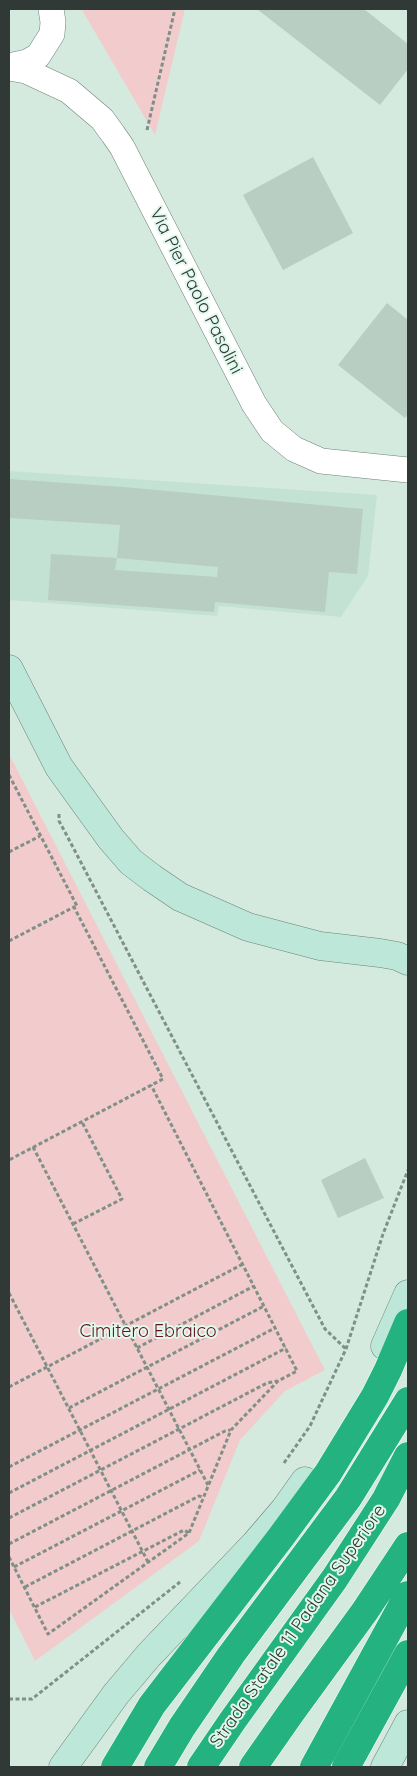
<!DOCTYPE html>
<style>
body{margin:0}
#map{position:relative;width:417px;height:1776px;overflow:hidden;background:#d4eadf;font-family:Quicksand,sans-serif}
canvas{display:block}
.frame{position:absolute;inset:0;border:10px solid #303935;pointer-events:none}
</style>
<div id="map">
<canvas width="417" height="1776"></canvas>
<div class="frame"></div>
</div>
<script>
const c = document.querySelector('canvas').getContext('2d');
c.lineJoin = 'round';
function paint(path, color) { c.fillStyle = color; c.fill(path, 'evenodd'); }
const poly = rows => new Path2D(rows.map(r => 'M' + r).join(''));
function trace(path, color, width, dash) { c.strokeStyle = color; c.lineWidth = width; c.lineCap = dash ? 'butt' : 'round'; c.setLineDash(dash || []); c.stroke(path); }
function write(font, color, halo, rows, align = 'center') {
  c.font = font + ' Quicksand,sans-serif'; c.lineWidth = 4; c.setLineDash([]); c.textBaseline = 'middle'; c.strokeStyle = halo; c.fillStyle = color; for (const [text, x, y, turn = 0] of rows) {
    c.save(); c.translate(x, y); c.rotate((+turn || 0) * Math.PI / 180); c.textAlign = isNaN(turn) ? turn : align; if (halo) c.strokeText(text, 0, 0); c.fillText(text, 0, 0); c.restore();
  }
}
const built = poly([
 [9,471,377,495,368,576,341,617,219,606,217,616,9,600]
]);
const green = poly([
 [82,9,185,9,155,135,82,10],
 [9,754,325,1370,285,1391,240,1440,199,1541,35,1661,9,1609]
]);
const building = poly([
 [257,9,364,9,408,44,408,69,380,105],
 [313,157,353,233,283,270,243,195],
 [387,303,408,320,408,414,405,418,338,365],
 [9,479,124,487,363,509,357,574,329,572,325,612,215,602,214,612,48,600,51,554,117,558,115,570,217,577,218,567,117,558,120,525,9,518],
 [365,1158,384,1198,338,1218,321,1180]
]);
const path = poly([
 [147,130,175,9],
 [9,775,77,906,74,907,163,1079,9,1160],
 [59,814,59,821,65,832,325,1329,346,1349],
 [9,852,40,836],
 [9,941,74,907],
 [33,1147,208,1485],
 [73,1224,122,1199,82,1122],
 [9,1293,148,1562],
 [137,1348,254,1286],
 [9,1387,243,1264],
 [69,1408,264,1306],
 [284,1463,310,1426,346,1349,383,1234,408,1170],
 [9,1467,275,1328],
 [9,1493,286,1348],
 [9,1518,267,1383,277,1381],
 [9,1544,225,1431,230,1430],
 [9,1557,48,1634,189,1533,231,1430,278,1381,297,1371,151,1085],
 [14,1567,200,1470],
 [25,1587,199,1496,203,1497],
 [35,1607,184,1530,189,1533],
 [9,1699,32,1699,180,1582]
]);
const street = poly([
 [9,66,27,62,38,56,52,34,53,22,51,9],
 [9,68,26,71,69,91,102,119,113,134,122,147,254,404,272,431,294,449,321,461,408,470]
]);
const secondary = poly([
 [9,669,59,767,111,839,131,862,152,878,180,897,248,927,320,946,380,953,397,956,408,961],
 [385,1346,408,1294],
 [63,1767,116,1694,149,1655,255,1544,285,1509,305,1481],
 [385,1767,408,1724]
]);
const highway = poly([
 [115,1767,152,1705,281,1537,328,1473,375,1396,388,1370,408,1323],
 [158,1767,182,1727,231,1655,348,1498,408,1401],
 [201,1767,233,1720,335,1578,386,1499,408,1456],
 [253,1767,290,1714,365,1611,408,1546],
 [314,1767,408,1595],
 [346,1767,408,1654]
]);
const streetNames = [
 ["Via Pier Paolo Pasolini",196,291,63],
 ["Strada Statale 11 Padana Superiore",298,1626,-55]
];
const parkNames = [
 ["Cimitero Ebraico",148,1332]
];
paint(built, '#c4e2d3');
paint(green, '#f2cccc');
paint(building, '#b8cec3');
trace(street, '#6d8177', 26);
trace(secondary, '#6d8177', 29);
trace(highway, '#fff', 29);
trace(path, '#808f88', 3, [4, 2.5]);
trace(street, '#fff', 25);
trace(secondary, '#bde8d9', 28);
trace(highway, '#24b380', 28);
write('18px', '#303935', '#e1f8ec', streetNames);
write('18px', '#65101e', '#e1f8ec', parkNames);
</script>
